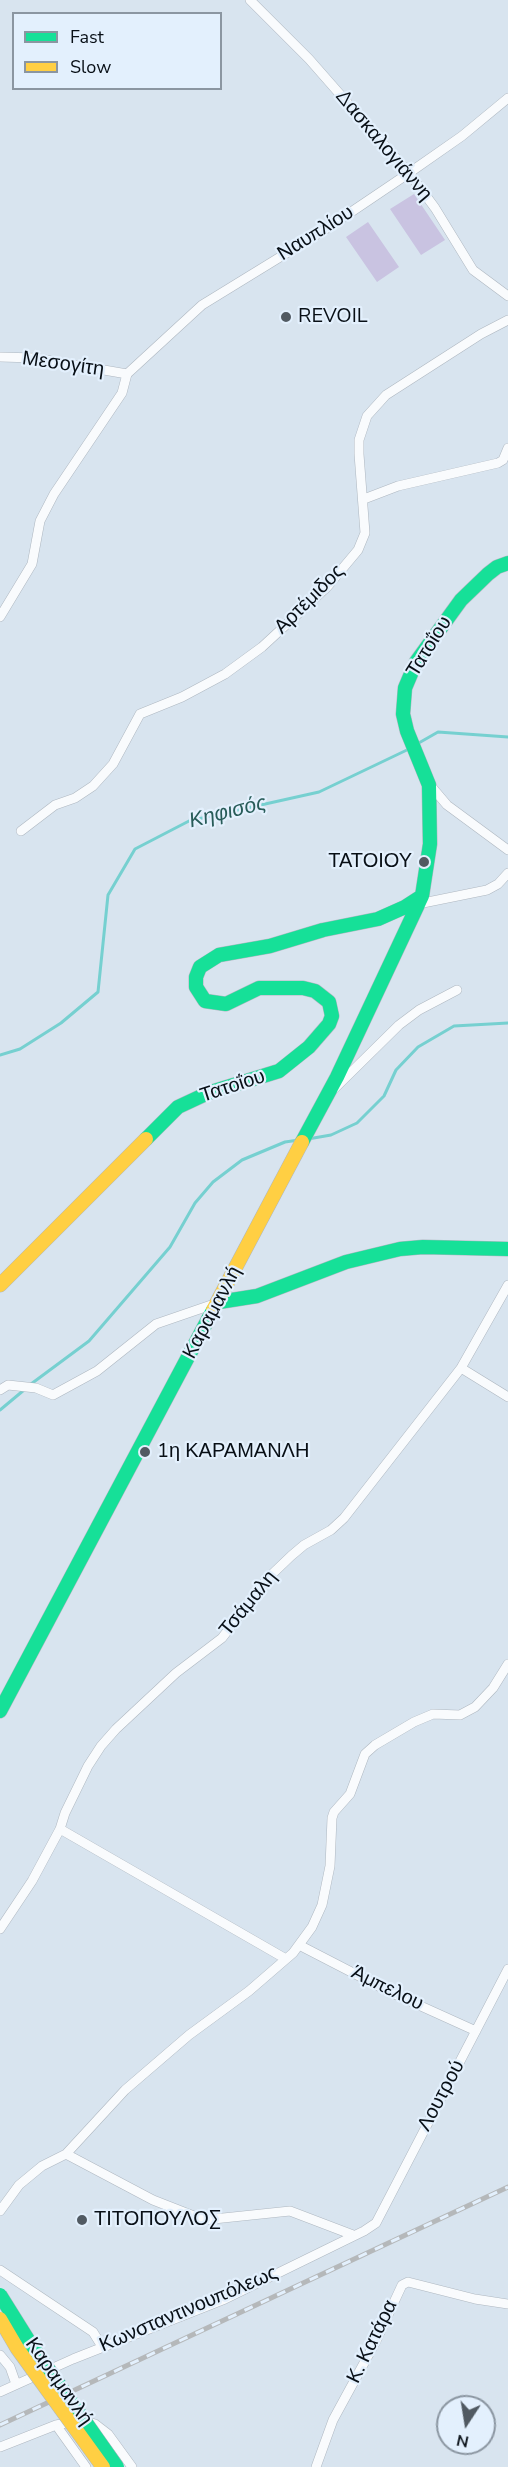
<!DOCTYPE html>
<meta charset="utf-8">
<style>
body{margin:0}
#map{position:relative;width:508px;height:2467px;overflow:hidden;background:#d8e4ef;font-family:"Nunito Sans",sans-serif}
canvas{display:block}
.legend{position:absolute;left:12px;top:12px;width:210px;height:78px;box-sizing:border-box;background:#e3f0fd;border:2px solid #8b96a1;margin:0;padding:8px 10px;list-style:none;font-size:18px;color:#080f16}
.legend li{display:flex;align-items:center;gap:12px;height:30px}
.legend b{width:30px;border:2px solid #8b96a1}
.north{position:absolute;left:436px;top:2395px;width:60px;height:60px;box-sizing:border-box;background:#e3f0fd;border:2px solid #8b96a1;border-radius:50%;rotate:192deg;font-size:16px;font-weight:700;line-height:24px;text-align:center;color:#080f16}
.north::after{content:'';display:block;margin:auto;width:21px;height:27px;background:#515a62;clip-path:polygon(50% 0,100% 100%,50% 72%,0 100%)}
</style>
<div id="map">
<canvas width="508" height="2467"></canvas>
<ul class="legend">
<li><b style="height:8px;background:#16e098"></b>Fast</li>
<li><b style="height:8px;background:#ffcf43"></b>Slow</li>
</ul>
<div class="north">N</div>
</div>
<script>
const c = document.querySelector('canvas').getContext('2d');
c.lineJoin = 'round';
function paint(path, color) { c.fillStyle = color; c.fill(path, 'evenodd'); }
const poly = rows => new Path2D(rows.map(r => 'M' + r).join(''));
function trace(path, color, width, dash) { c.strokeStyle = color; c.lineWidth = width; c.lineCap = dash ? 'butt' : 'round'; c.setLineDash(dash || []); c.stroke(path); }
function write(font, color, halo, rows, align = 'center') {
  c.font = font + ' "Nunito Sans",sans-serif'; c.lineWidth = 4.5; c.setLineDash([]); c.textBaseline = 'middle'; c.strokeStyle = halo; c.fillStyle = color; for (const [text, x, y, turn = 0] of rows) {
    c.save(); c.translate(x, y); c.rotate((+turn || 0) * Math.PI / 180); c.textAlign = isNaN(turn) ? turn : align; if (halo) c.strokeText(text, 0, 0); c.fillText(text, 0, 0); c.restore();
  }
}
const green = poly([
 [414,194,445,240,421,255,390,209],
 [368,222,399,267,377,282,346,237]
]);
const stream = poly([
 [417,744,438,732,508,737],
 [0,1055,20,1049,61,1023,98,992,108,895,135,849,189,821,319,792,409,749],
 [308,1139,331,1135,357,1123,384,1096,396,1070,418,1047,454,1026,508,1023],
 [31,1384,89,1341,170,1247,195,1203,213,1182,242,1160,285,1142,299,1140],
 [0,1410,24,1390]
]);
const street = poly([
 [250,0,309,59,409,173,435,208,473,270,508,296],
 [0,357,35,358,127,374],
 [127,374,202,305,329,227,409,173,462,136,508,98],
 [364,499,398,486,498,463,503,460,508,448],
 [0,617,32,564,40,521,54,494,122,393,127,374],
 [430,785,447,805,508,850],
 [21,831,55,805,75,798,93,786,113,764,140,714,182,697,225,674,262,647,327,587,358,550,365,533,359,454,359,440,367,416,386,395,481,334,508,320],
 [418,904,487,890,498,884,508,873],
 [335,1088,399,1025,419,1010,457,990],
 [461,1368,508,1397],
 [0,1390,8,1385,36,1388,53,1395,97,1371,156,1324,217,1303],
 [60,1829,286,1959],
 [0,1929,32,1881,60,1829,65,1813,88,1766,101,1746,116,1729,176,1673,222,1638,268,1578,291,1556,304,1545,331,1530,344,1518,461,1368,508,1285],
 [299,1945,392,1993,476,2031],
 [66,2154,153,2200,204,2220,290,2211,353,2235],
 [0,2211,19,2185,42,2166,66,2154,125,2090,189,2035,249,1991,293,1953,312,1927,322,1905,330,1866,332,1818,334,1812,350,1794,365,1754,375,1745,414,1722,433,1714,460,1715,475,1707,493,1688,508,1664],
 [0,2270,93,2332,103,2348],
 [0,2355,10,2367,16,2384],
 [0,2392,73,2359,225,2299,364,2231,376,2223,508,1969],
 [56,2425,86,2467],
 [0,2447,56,2425,82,2420,95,2424,108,2434,132,2467],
 [316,2467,333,2420,376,2341,402,2285,408,2282,475,2299,508,2304]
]);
const fast = poly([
 [146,1139,178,1107,208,1093,279,1071,309,1047,329,1024,332,1016,329,1002,315,991,303,988,259,988,226,1004,205,1001,196,987,196,977,200,967,219,955,270,946,323,930,378,919,405,907,422,896],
 [302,1142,337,1077,422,896,430,844,429,785,407,731,403,714,405,688,416,662,461,600,488,574,497,567,508,563],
 [219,1302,257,1296,346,1262,400,1249,423,1247,508,1249],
 [0,1711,213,1310]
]);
const slow = poly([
 [0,1285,146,1139],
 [213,1310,302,1142]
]);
const rail = poly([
 [0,2425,508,2187]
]);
const fastBridge = poly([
 [0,2295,30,2343,117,2467]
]);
const slowBridge = poly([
 [0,2319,17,2348,103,2467]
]);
const markers = [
 [286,317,6,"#515a62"],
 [424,862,6,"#515a62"],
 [145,1452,6,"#515a62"],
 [82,2220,6,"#515a62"]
];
const streetNames = [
 ["Δασκαλογιάννη",383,146,50],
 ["Ναυπλίου",316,234,-32],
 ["Μεσογίτη",63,365,8],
 ["Αρτέμιδος",310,600,-45],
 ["Τατοΐου",430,647,-58],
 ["Τατοΐου",233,1087,-18],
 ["Καραμανλή",213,1313,-62],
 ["Τσάμαλη",249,1604,-51],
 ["Άμπελου",387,1989,26],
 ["Λουτρού",442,2096,-62],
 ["Κωνσταντινουπόλεως",189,2310,-23],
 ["Κ. Κατάρα",373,2342,-64],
 ["Καραμανλή",58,2382,55]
];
const poiNames = [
 ["REVOIL",298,317],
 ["ΤΑΤΟΙΟΥ",412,862,"right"],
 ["1η ΚΑΡΑΜΑΝΛΗ",157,1452],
 ["ΤΙΤΟΠΟΥΛΟΣ",94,2220]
];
const waterNames = [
 ["Κηφισός",228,813,-14]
];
paint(green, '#c9c3e1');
trace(stream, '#76d0d0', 3);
trace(street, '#aeb7c0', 10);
trace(fast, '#aeb7c0', 15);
trace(slow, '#aeb7c0', 15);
trace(street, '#f9fbfd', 9);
trace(fast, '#16e098', 14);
trace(slow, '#ffcf43', 14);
trace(rail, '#b5b8ba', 5);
trace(rail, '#e3f0fd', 3, [9]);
trace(fastBridge, '#aeb7c0', 15, []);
trace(slowBridge, '#aeb7c0', 15, []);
trace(fastBridge, '#16e098', 14);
trace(slowBridge, '#ffcf43', 14);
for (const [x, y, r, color] of markers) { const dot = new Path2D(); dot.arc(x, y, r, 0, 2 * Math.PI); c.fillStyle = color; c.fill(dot); trace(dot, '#e3f0fd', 2); }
write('20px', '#080f16', '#e3f0fd', streetNames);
write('20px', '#080f16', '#e3f0fd', poiNames, 'left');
write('italic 21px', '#285c59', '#e3f0fd', waterNames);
</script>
